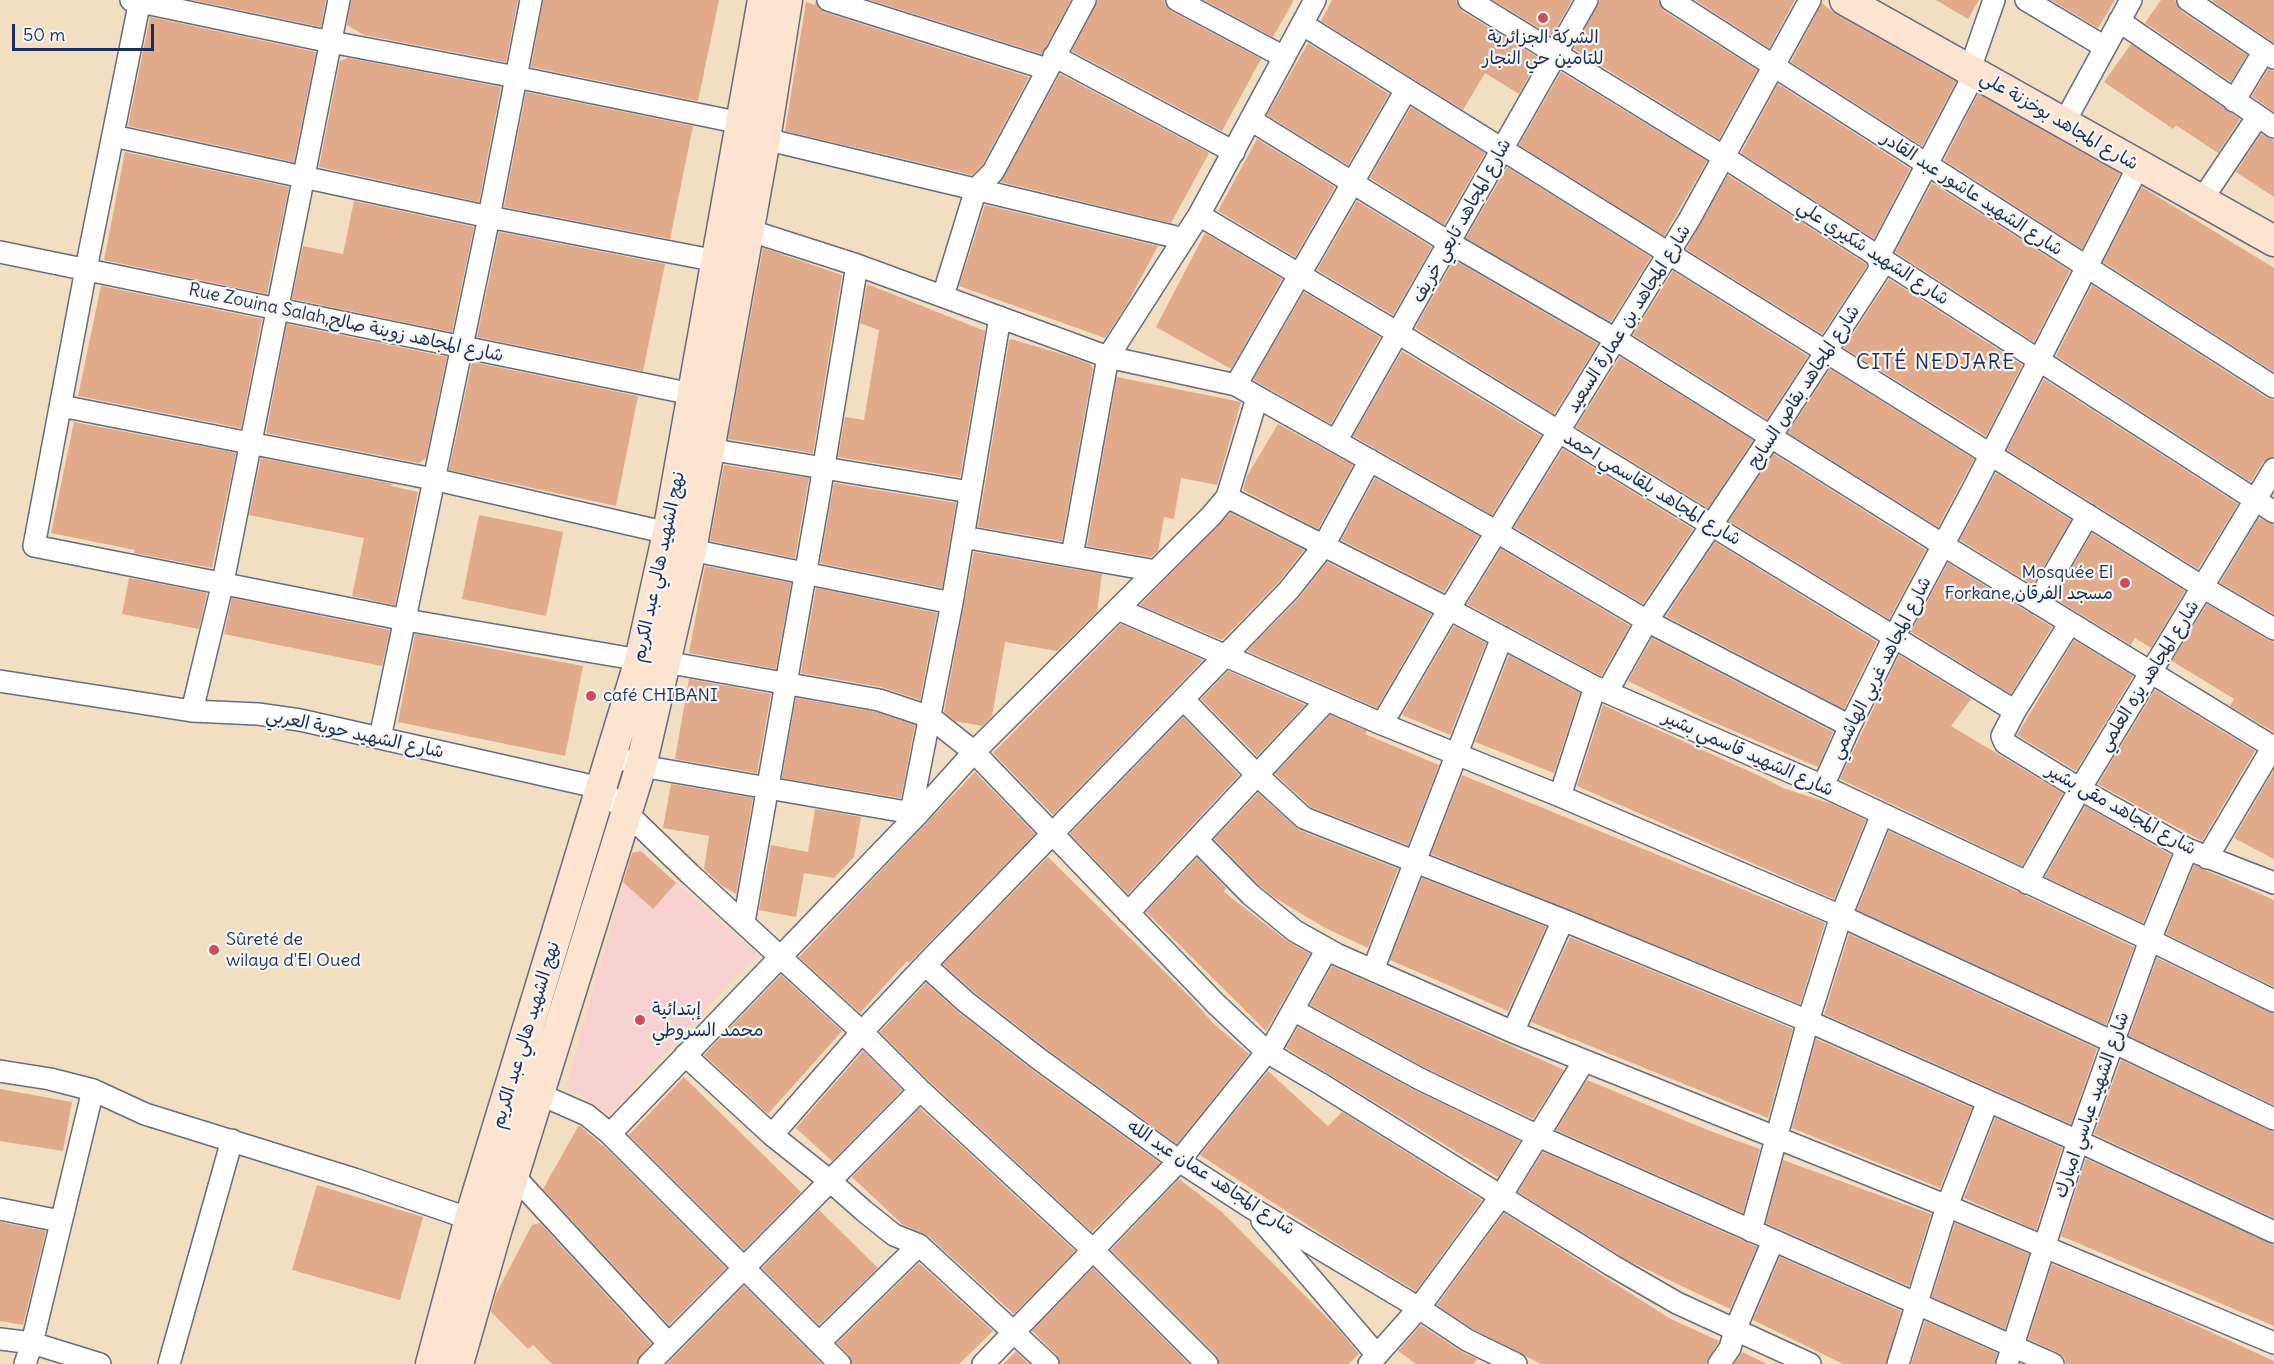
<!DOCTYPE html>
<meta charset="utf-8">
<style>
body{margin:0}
#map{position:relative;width:2274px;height:1364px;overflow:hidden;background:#f2dec0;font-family:Delius,sans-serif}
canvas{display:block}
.scale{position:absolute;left:12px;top:24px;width:142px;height:27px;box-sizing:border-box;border:3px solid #1b2f5e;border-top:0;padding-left:8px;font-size:18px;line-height:21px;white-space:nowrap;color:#1b2f5e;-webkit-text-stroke:4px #f6f6f2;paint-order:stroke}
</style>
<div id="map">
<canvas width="2274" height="1364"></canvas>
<div class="scale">50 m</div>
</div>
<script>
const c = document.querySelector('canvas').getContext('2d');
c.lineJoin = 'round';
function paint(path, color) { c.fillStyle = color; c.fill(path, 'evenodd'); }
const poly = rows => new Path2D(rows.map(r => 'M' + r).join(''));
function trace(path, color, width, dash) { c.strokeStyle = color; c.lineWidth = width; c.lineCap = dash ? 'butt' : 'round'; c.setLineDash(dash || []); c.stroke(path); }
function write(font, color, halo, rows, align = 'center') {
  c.font = font + ' Delius,"Playpen Sans Arabic",sans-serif'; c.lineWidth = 4.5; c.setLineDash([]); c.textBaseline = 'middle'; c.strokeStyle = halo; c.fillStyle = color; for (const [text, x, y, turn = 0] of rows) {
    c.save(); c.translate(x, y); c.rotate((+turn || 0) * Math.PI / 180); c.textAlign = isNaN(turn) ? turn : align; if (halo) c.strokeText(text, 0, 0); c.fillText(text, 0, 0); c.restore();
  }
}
const built = poly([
 [640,850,756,954,609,1114,567,1085,632,853]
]);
const building = poly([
 [193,0,326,0,321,27],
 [351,0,518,0,506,62,364,35,347,25],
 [543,0,719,0,698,101,531,67],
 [816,0,818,8,824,12,1029,77,983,164,972,175,785,131,806,2,815,5],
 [870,0,1071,0,1042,54],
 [1098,0,1164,0,1166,6,1171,11,1261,59,1222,131,1072,51],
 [1204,0,1294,0,1273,37],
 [1332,0,1456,0,1462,11,1539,58,1519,94,1485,73,1463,110,1321,21],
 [1493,0,1572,0,1552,36],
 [1600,0,1658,0,1664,11,1757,70,1719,139,1574,49],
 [1695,0,1795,0,1769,48],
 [1936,0,1979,0,1968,19],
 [2051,0,2115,0,2098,28],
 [2161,0,2175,0,2181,11,2247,55,2231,82,2145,23],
 [2213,0,2274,0,2274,43,2212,1],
 [1822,3,1837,15,1956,82,1922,146,1791,62],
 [150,17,316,52,294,162,128,126],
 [1308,43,1389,94,1348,165,1267,115],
 [2131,44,2240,119,2218,153,2176,125,2173,129,2104,82],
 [348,58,501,87,479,202,319,167,340,61],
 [2268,69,2274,71,2274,112,2252,96],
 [1561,72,1707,161,1664,236,1519,145],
 [1060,74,1209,153,1171,223,1001,182],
 [1778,84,1910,169,1874,239,1741,153],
 [526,92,693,126,670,239,504,207],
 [1978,94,2120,174,2082,249,1944,160],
 [1411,107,1485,153,1444,225,1370,178],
 [2261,134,2274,140,2274,197,2236,172],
 [1257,139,1335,187,1295,257,1218,211],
 [125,152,289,187,267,294,104,260],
 [1507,167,1651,257,1611,322,1466,238],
 [1728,175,1866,264,1867,266,1822,334,1686,249],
 [1932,183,2070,271,2034,342,1895,252],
 [2142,187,2274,268,2274,372,2103,262],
 [354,201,474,227,452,332,292,299,303,246,343,254],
 [1357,201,1432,247,1393,315,1317,270],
 [985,205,1158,246,1126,306,1105,338,959,286],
 [499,232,665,264,643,371,477,337],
 [1205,233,1282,279,1231,369,1156,327],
 [763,248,842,275,813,453,728,439],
 [1454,260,1598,344,1554,414,1415,328],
 [1673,271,1808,356,1767,419,1633,335],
 [1889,279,2022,365,1986,436,1844,348],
 [867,284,985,331,960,477,838,457,845,417,864,420,879,330,860,323],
 [2092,285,2267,398,2274,400,2274,456,2263,462,2251,482,2056,356],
 [101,286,262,319,241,428,78,396],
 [1304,292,1380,337,1331,424,1253,380],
 [287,324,447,357,426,458,419,463,266,433],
 [1011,339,1072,357,1090,364,1093,368,1062,541,978,527,1009,341],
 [1402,351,1541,436,1492,515,1353,436],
 [1620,357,1753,440,1708,508,1576,427],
 [472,362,638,396,616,506,449,470],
 [1830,369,1974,459,1938,527,1788,433],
 [1117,377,1241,402,1217,485,1181,478,1174,519,1164,517,1158,551,1151,557,1087,546],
 [2044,379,2238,504,2198,569,2007,450],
 [74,422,236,453,212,568,134,553,135,550,51,533],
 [1278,424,1353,465,1318,529,1243,490,1247,476],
 [1563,449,1693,529,1643,604,1514,527],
 [1774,454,1926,550,1889,619,1729,521],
 [261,458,393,484,391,486,418,492,395,605,352,596,364,538,249,515],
 [724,465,809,478,795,558,710,541],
 [1996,473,2071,520,2033,585,1960,540],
 [1375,478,1479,536,1444,592,1341,540],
 [834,483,956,503,942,588,820,563],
 [1230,513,1304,550,1279,582,1222,640,1140,605],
 [479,515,563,532,546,616,462,599],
 [2259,518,2274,525,2274,614,2220,583],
 [2092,533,2185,591,2151,648,2135,638,2131,645,2054,598],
 [1715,542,1877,642,1844,709,1666,616],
 [1501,549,1630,626,1601,676,1467,604],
 [974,552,1102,574,1097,612,1057,651,1005,642,992,716,982,726,955,721,944,712],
 [1327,562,1431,614,1377,708,1247,651,1298,599],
 [1948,563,2052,627,2011,694,1911,632],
 [705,566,791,583,776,669,689,653],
 [129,578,207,593,199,629,122,614],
 [816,588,937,613,920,700,881,687,801,673],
 [232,598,390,630,382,666,224,634],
 [2207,604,2268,640,2274,642,2274,732,2230,706,2234,699,2172,661],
 [1121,624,1203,660,1053,815,993,753],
 [1454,626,1486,643,1450,735,1402,715],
 [415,634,583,666,565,756,398,722],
 [1652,638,1833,732,1818,767,1706,719,1628,681],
 [2074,640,2133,676,2076,771,2017,735],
 [1509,655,1580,693,1554,773,1475,742],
 [1899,655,1971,699,1951,726,2063,793,2022,866,1840,779],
 [1228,671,1305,705,1257,756,1201,699],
 [689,679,771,694,757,773,675,759],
 [2155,690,2255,751,2202,841,2098,784],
 [796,698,876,712,915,725,901,798,782,778],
 [1603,705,1762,777,1783,788,1832,804,1866,820,1834,899,1577,786],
 [1330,715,1367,731,1365,734,1439,765,1408,845,1311,807,1275,774],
 [1183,717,1239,775,1128,894,1070,834],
 [2274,770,2274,859,2234,838],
 [975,772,1035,834,909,963,907,961,860,1013,799,957],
 [1462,775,1825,923,1800,1004,1431,854],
 [671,784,753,798,736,894,721,885,704,869,709,836,663,828],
 [1258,793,1299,830,1398,869,1368,948,1325,928,1275,898,1260,886,1214,839],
 [2085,806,2171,855,2143,923,2045,877],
 [815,809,861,817,854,857,834,878,804,873,796,917,759,910,771,845,808,852],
 [1889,831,2134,947,2106,1025,1857,910],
 [641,851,676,883,653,909,623,882,632,853],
 [1048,857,1191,998,1213,1023,1249,1054,1177,1144,1047,1049,974,992,943,964],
 [1197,858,1226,888,1224,892,1287,941,1310,954,1266,1031,1146,912],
 [2194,865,2274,900,2274,987,2166,934],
 [1422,878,1546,927,1508,1011,1390,960],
 [1849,934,2097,1049,2071,1124,1824,1014],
 [1570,937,1793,1029,1768,1118,1531,1022],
 [2157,958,2274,1014,2274,1105,2129,1036],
 [1332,966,1438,1013,1564,1070,1533,1119,1426,1068,1310,1005],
 [781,975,842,1031,768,1114,704,1055],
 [926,983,958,1012,1031,1069,1160,1163,1092,1232,929,1081,880,1032],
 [1298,1027,1414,1090,1520,1141,1498,1177,1286,1048],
 [1816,1039,1972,1108,1940,1188,1792,1128],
 [863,1051,902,1090,832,1161,796,1128],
 [2121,1060,2274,1132,2274,1218,2094,1134],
 [1268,1071,1328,1126,1342,1112,1482,1200,1416,1291,1329,1239,1200,1155],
 [684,1077,801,1192,744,1250,629,1135],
 [1587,1080,1710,1131,1760,1149,1743,1213,1556,1130],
 [0,1089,72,1102,63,1151,0,1141],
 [920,1108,1075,1251,1014,1314,928,1236,902,1224,852,1177],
 [1995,1118,2062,1148,2036,1230,1964,1198],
 [579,1125,611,1153,726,1268,669,1325,543,1189],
 [1543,1152,1757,1247,1730,1309,1627,1260,1518,1192],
 [2086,1159,2274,1245,2274,1326,2061,1236],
 [1783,1160,1931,1214,1909,1286,1766,1223],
 [1179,1179,1222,1212,1338,1329,1359,1354,1349,1364,1219,1364,1216,1355,1111,1250],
 [317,1185,423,1217,400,1300,292,1270],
 [819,1210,878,1268,819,1325,762,1268],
 [1504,1213,1669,1318,1719,1341,1706,1364,1541,1364,1473,1329,1437,1305],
 [0,1222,46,1231,23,1325,0,1321],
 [540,1223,651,1344,640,1356,637,1364,552,1364,533,1345,528,1349,491,1312,496,1294,532,1225],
 [1955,1223,2029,1254,2005,1329,1932,1297],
 [1780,1257,1901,1311,1886,1364,1843,1364,1753,1320],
 [919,1263,993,1331,959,1364,852,1364,849,1355,837,1343],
 [2052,1264,2156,1307,2274,1361,2274,1364,2066,1364,2064,1357,2059,1353,2028,1339],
 [1093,1268,1189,1364,1060,1364,1057,1355,1032,1331],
 [744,1286,822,1364,667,1364],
 [1925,1321,1997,1353,1995,1364,1911,1364],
 [1421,1325,1460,1351,1477,1359,1474,1364,1416,1364,1398,1351],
 [1016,1352,1029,1364,1003,1364],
 [1742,1352,1767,1364,1734,1364]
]);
const street = poly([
 [131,0,331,42,516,77,741,123],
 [140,0,86,269,34,546,406,620,640,660],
 [828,0,1047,69],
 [1177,0,1284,57],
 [1469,0,1724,157,2274,512],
 [1671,0,2274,387],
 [2026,0,2105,47],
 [2188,0,2274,58],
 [2119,21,2274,127],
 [1302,24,2204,588,2274,629],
 [1054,56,1234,152],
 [2234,101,2264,51],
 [1251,120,1450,243,1617,340,1943,545,2273,747],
 [2064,123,2131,0],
 [113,136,489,217,717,261],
 [765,139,1184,239],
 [2201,201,2258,116],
 [1199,215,1398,333,2015,711,2070,623],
 [748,230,857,265,1108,357,1236,385,1497,532,1647,621,1850,726],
 [0,252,692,394],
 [943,296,976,189,993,172,1085,0],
 [1236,385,1406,90],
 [61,406,433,479,668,533],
 [1336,441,1587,0],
 [708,449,970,492],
 [1227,497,1449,609,1595,687,1823,786,2150,940,2274,1001],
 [963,537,1156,571],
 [691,550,952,603],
 [1072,556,1108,357,1199,215,1315,0],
 [2037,603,2088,515],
 [1118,609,1382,724,1560,796,1841,916,2113,1042,2274,1119],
 [665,662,879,700,930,717,974,752,1216,1004,1267,1052,1321,1084,1613,1266,1677,1303,1810,1364],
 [0,681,192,711,258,714,300,720,601,788,690,874,862,1032,920,1090,1094,1251,1207,1364],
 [1607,692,1647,621,1771,436,1880,269,1878,258,1968,86,1970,69,1994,0],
 [1184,700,1257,775,1304,818,1563,920,1808,1021,2078,1141,2274,1232],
 [192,711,223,582,339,0],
 [2015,711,2002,736,2005,743,2080,789,2187,849,2274,883],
 [1382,724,1449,609,1689,220,1810,0],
 [380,738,489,217,531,0],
 [612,755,641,766,918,814],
 [1823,786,1850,726,1894,637,1972,491,2138,167],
 [1560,796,1595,687],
 [911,812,952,603,1000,317],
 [1197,840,1251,895,1295,931,1336,954,1513,1032,1947,1206,2274,1343],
 [2207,858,2274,745],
 [2027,883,2080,789,2274,469],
 [1128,913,1327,700],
 [744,922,818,502,857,265],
 [925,965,966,1002,1039,1059,1179,1161,1250,1207,1419,1308,1467,1340,1516,1364],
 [1373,970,1502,637],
 [1293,1010,1420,1079,1538,1136,2053,1364],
 [1513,1032,1563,920],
 [685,1055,772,1135,830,1181,864,1211,894,1235,919,1245,1048,1364],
 [0,1071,50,1079,93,1090,145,1114,354,1179,482,1223],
 [539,1094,587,1115,610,1134,840,1364],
 [610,1134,918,814,974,752,1211,516,1227,497,1257,398],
 [772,1135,862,1032,925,965,1289,590,1323,547,1370,460],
 [514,1176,669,1344],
 [0,1209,60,1221],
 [1262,1221,1377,1355],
 [1751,1231,1808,1021,1841,916,1882,814],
 [0,1339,32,1343,100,1364],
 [819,1343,919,1245],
 [25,1364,32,1343,93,1090],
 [169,1364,232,1140],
 [649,1364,920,1090],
 [983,1364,1179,1161,1275,1042,1327,949],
 [1369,1364,1419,1308,1501,1196,1584,1061],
 [1719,1364,1730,1348,1735,1330,1773,1241],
 [1898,1364,1947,1206,1988,1101],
 [2007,1364,2078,1141,2150,940,2187,849]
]);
const secondary = poly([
 [1845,0,2274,241],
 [431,1364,470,1218,640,660,668,533,763,0],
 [458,1364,497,1228,641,766,691,550,765,139,787,0]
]);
const markers = [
 [1543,18,6,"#d1495b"],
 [2125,583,6,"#d1495b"],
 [591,696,6,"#d1495b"],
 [214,950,6,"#d1495b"],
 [640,1020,6,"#d1495b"]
];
const poiNames = [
 ["الشركة الجزائرية",1543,38,"center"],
 ["للتامين حي النجار",1543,59,"center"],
 ["Mosquée El",2113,573,"right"],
 ["Forkane,مسجد الفرقان",2113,594,"right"],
 ["café CHIBANI",603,696],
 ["Sûreté de",226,940],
 ["wilaya d'El Oued",226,961],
 ["إبتدائية",652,1010],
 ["محمد السروطي",652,1031]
];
const streetNames = [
 ["شارع المجاهد بوخزنة علي",2059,121,30],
 ["شارع الشهيد عاشور عبد القادر",1972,194,33],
 ["شارع المجاهد تابعي خريف",1462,221,-61],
 ["شارع الشهيد شكيري علي",1873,253,33],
 ["شارع المجاهد بن عمارة السعيد",1629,319,-58],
 ["Rue Zouina Salah,شارع المجاهد زوينة صالح",346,323,12],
 ["شارع المجاهد بقاص السايح",1804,387,-57],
 ["شارع المجاهد بلقاسمي احمد",1652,489,31],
 ["نهج الشهيد هالي عبد الكريم",659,567,-78],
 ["شارع المجاهد غربي الهاشمي",1881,668,-63],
 ["شارع المجاهد يزه العلمي",2149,676,-58],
 ["شارع الشهيد حوبة العربي",355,734,12],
 ["شارع الشهيد قاسمي بشير",1748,754,24],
 ["شارع المجاهد مقى بشير",2121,810,29],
 ["نهج الشهيد هالي عبد الكريم",526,1035,-73],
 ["شارع الشهيد عباسي امبارك",2092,1105,-71],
 ["شارع المجاهد عمان عبد الله",1211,1178,33]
];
const quarterNames = [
 ["CITÉ NEDJARE",1936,363]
];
paint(built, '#f7d0cf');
paint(building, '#e1ab8b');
trace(street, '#666c80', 24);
trace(secondary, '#666c80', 33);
trace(street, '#fff', 21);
trace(secondary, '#fde4d1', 30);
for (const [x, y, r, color] of markers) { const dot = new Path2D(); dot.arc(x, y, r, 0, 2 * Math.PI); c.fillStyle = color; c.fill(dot); trace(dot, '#f6f6f2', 2); }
write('18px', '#1b2f5e', '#f6f6f2', poiNames, 'left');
write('18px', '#1b2f5e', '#f6f6f2', streetNames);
c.letterSpacing = '1.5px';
write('21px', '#1b2f5e', '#f6f6f2', quarterNames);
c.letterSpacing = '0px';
</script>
